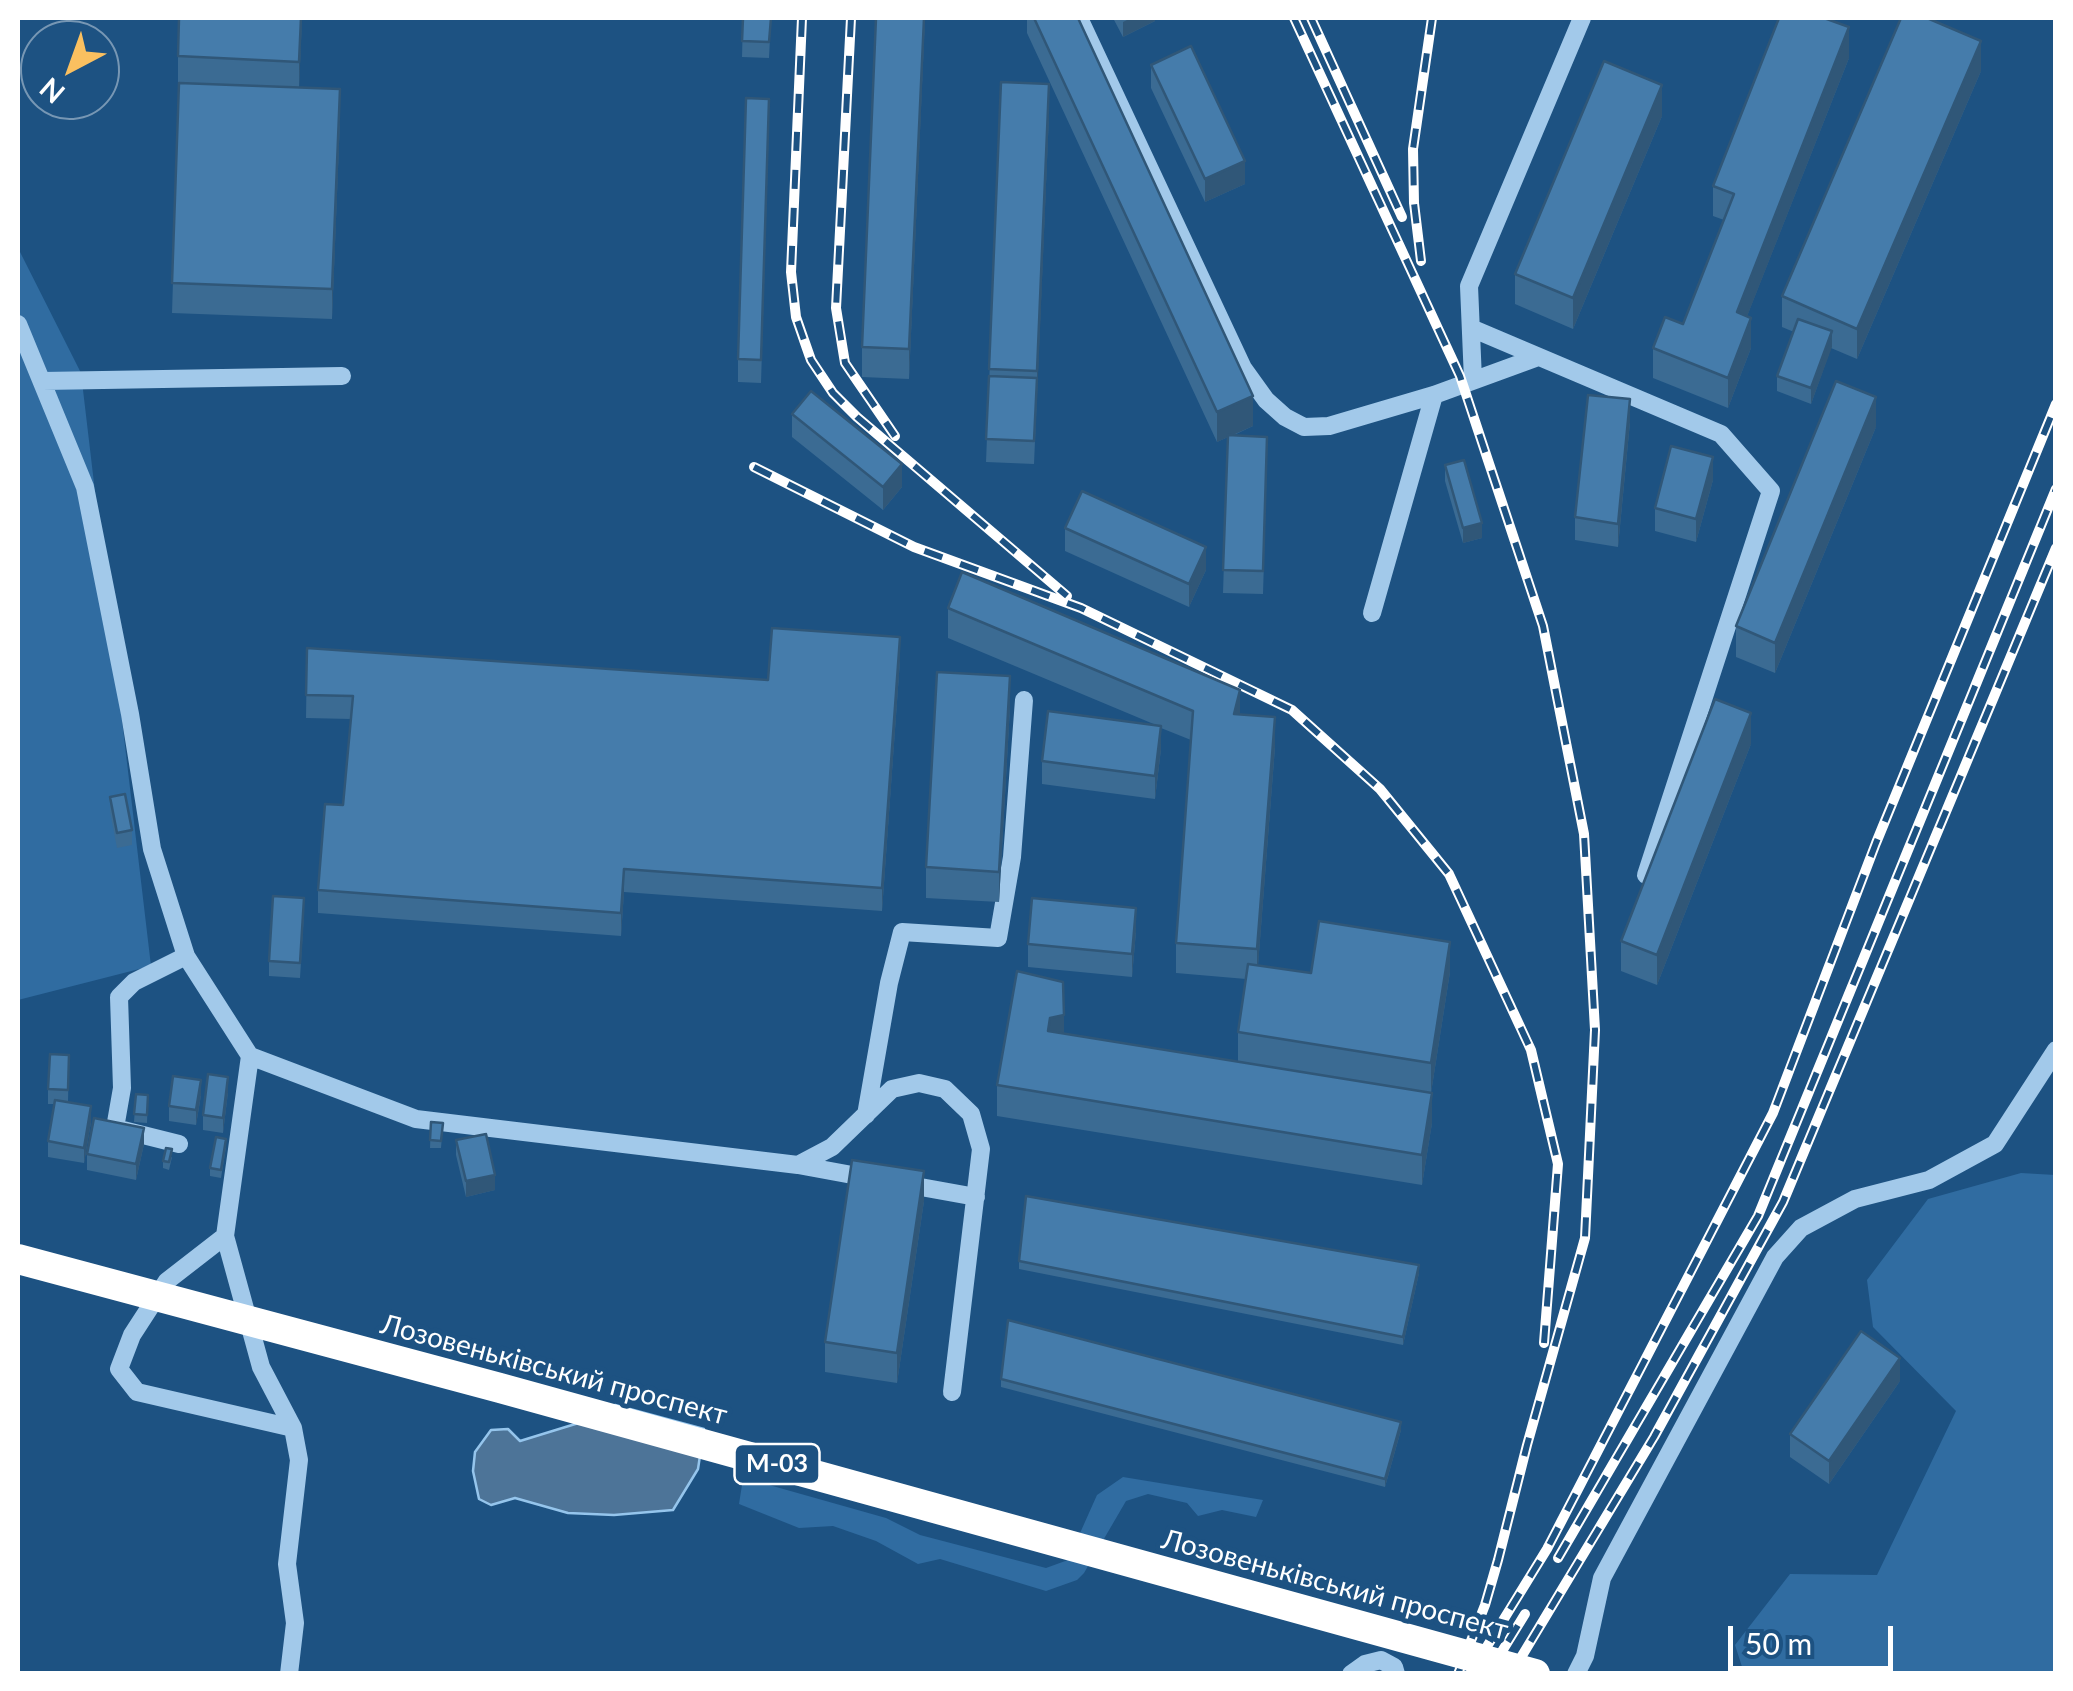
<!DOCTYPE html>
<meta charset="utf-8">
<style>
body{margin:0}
#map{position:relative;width:2073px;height:1691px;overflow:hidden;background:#1d5282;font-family:Lato,sans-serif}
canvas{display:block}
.frame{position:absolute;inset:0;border:20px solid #fff;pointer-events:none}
.north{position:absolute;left:20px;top:20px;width:100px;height:100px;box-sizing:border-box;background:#1d5282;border:2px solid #7797b4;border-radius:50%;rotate:221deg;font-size:28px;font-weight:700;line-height:40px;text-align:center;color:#fff}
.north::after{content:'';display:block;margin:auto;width:35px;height:45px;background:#fac060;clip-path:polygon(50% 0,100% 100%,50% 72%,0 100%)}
.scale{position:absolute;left:1728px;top:1626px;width:165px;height:45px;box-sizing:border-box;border:5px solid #fff;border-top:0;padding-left:12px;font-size:30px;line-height:35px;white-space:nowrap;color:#fff;-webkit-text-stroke:8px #1d5282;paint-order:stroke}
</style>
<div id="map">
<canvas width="2073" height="1691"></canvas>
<div class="frame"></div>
<div class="north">N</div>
<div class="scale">50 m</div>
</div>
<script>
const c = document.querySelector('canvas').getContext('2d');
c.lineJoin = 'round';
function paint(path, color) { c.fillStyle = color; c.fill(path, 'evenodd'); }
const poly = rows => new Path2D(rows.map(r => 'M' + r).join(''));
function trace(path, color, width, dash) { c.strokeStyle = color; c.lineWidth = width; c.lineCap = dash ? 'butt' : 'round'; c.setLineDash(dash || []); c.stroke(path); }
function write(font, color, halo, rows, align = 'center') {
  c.font = font + ' Lato,sans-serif'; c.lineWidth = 10; c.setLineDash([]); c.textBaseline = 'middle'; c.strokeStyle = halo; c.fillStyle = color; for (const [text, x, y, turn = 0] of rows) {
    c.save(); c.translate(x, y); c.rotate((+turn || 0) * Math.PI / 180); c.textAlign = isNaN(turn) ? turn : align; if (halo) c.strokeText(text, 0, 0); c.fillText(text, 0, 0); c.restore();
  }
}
const green = poly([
 [18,248,81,373,151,966,18,1000],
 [2021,1173,2055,1175,2055,1673,1744,1673,1735,1645,1790,1574,1877,1575,1956,1411,1873,1327,1867,1280,1928,1199],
 [1123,1477,1263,1500,1256,1517,1222,1510,1198,1516,1187,1503,1148,1494,1126,1501,1084,1573,1077,1580,1046,1591,940,1559,918,1564,876,1541,833,1526,799,1528,739,1504,742,1485,755,1481,886,1518,920,1535,1046,1568,1068,1560,1097,1495]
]);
const water = poly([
 [615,1405,704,1429,698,1469,673,1510,614,1515,568,1513,515,1498,491,1505,479,1499,473,1471,475,1452,491,1430,508,1429,520,1441,585,1421,615,1405]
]);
const minor = poly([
 [1079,18,1243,368,1266,400,1285,417,1304,427,1329,426,1434,395,1538,357],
 [18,324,85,487,130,714,152,849,186,956,250,1056,416,1119,798,1165,874,1179],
 [1471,328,1721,434,1771,491,1646,875],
 [1473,380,1469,286,1582,18],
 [43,381,342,376],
 [1372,613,1434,395],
 [250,1056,225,1236,261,1367,293,1428,299,1460,287,1564,295,1623,289,1674],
 [866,1115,889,983,902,932,998,938,1012,857,1024,700],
 [179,1144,115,1128,122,1088,119,997,134,982,186,956],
 [798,1165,832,1147,892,1089,919,1083,945,1089,971,1114,981,1149,952,1392],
 [904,1184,976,1197],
 [225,1236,167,1281,132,1335,119,1369,137,1392,293,1428],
 [1351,1674,1365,1664,1381,1660,1394,1667,1396,1674],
 [1576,1674,1585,1656,1602,1578,1775,1257,1801,1228,1855,1199,1929,1180,1995,1144,2056,1050]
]);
const rail = poly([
 [802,18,791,272,796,317,811,360,833,393,857,417,1067,596],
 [851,18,836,308,845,363,895,436],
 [1294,18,1460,376,1543,626,1584,834,1595,1030,1585,1238,1527,1445,1498,1560,1485,1605,1458,1674],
 [1311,18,1402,217],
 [1421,261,1414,203,1413,149,1432,18],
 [754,467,914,547,1081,608,1292,710,1380,789,1449,874,1531,1050,1558,1164,1544,1343],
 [1558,1558,1758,1216,2056,489],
 [1470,1674,1547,1549,1773,1113,1876,843,2056,404],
 [1488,1674,1525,1614],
 [1511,1674,1654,1437,1783,1202,2056,548]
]);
const highwayBridge = poly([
 [18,1259,500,1388,1535,1674]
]);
const wall = poly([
 [302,18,299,87,340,119,332,319,172,313,179,86,178,86,178,56],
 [743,18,771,18,769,58,742,57],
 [876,18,925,18,909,379,862,377,862,347],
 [1027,18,1078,18,1253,426,1232,436,1267,460,1263,594,1223,593,1228,437,1217,442,1027,33],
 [1113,18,1155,18,1155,21,1123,37],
 [1849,58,1747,316,1751,348,1728,408,1653,378,1653,348,1683,324,1724,220,1713,216,1713,186],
 [1151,65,1245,184,1205,202,1151,88],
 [1981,71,1857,359,1831,348,1811,404,1777,391,1777,376,1794,332,1782,327,1782,296],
 [1001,82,1049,114,1034,464,986,462],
 [1662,116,1573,329,1515,304,1515,274],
 [769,122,761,383,738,382,738,359],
 [792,414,902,487,883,510,792,437],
 [1630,422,1618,547,1575,540,1575,517],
 [1876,427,1775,673,1736,657,1736,626],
 [1445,465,1482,538,1463,543,1445,481],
 [1713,480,1696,542,1655,531,1655,508],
 [1065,528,1206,570,1189,607,1065,551],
 [948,608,1240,714,1275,747,1258,965,1311,973,1450,972,1431,1093,1432,1123,1422,1185,997,1116,997,1085,1064,1034,1238,1062,1238,1032,1246,979,1176,973,1176,943,1191,740,1161,728,1161,749,1155,799,1042,784,1042,761,1156,725,948,638],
 [307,648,768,680,900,660,882,911,624,892,621,936,318,913,318,890,343,805,351,719,306,718],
 [1010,707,999,902,926,898,926,867],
 [1751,744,1657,985,1621,971,1621,941],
 [110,797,132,830,132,845,117,848,110,812],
 [304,913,300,978,269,976,269,961],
 [1136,931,1132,977,1028,967,1028,944],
 [69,1055,68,1102,91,1122,84,1163,48,1157,48,1141,54,1104,48,1104,48,1089],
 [228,1092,223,1133,203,1130,203,1115],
 [136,1094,148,1095,147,1123,134,1122],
 [201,1095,196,1125,169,1121,169,1106],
 [431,1122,443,1123,441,1148,430,1148],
 [456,1140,495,1190,466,1197,456,1155],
 [144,1144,136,1180,87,1170,87,1154],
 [226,1147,221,1178,210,1176,210,1168],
 [172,1157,169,1170,163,1168,163,1161],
 [924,1201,897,1383,825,1372,825,1342],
 [1019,1261,1419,1273,1403,1345,1019,1269],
 [1001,1379,1401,1430,1385,1487,1001,1387],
 [1900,1381,1829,1484,1790,1457,1790,1434]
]);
const shadedWall = poly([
 [301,18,302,18,299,92,299,62],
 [924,18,925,18,909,379,909,349],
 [1131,18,1155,18,1155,21,1123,37,1123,22],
 [1849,27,1849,58,1737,342,1737,312],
 [1981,41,1981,71,1857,359,1857,329],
 [1049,84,1049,114,1037,401,1037,371],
 [1662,85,1662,116,1573,329,1573,298],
 [340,89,340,119,332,319,332,289],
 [1245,161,1245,184,1205,202,1205,179],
 [1751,318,1751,348,1728,408,1728,378],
 [1832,331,1832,347,1811,404,1811,388],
 [1253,396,1253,426,1217,442,1217,412],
 [1876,397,1876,427,1775,673,1775,643],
 [1630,399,1630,422,1618,547,1618,524],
 [1713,457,1713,480,1696,542,1696,519],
 [902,464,902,487,883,510,883,487],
 [1482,523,1482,538,1463,543,1463,528],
 [1206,547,1206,570,1189,607,1189,584],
 [900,637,900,660,882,911,882,888],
 [1010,676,1010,707,999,902,999,872],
 [1240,690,1240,720,1234,714],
 [1751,713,1751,744,1657,985,1657,955],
 [1275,717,1275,747,1257,980,1257,949],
 [1161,726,1161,749,1155,799,1155,776],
 [624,869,624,892,621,936,621,913],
 [1136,908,1136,931,1132,977,1132,954],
 [1450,942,1450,972,1431,1093,1431,1063],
 [1064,1015,1064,1045,1048,1031,1050,1018],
 [228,1077,228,1092,223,1133,223,1118],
 [201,1080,201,1095,196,1125,196,1110],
 [1432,1093,1432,1123,1422,1185,1422,1155],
 [91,1106,91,1122,84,1163,84,1148],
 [144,1128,144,1144,136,1180,136,1164],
 [924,1171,924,1201,897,1383,897,1353],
 [495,1175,495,1190,466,1197,466,1181],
 [1419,1265,1419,1273,1403,1345,1403,1337],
 [1900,1358,1900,1381,1829,1484,1829,1461],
 [1401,1422,1401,1430,1385,1487,1385,1479]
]);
const building = poly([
 [179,18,301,18,299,62,178,56,179,18],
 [743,18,771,18,769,42,742,41,743,18],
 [876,18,924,18,909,349,862,347,876,18],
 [1034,18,1078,18,1253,396,1217,412,1034,18],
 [1779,18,1824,18,1849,27,1737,312,1751,318,1728,378,1653,348,1665,317,1683,324,1734,194,1713,186,1779,18],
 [1901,18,1927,18,1981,41,1857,329,1782,296,1901,18],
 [1191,46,1245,161,1205,179,1151,65,1191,46],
 [1604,61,1662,85,1573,298,1515,274,1604,61],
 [1001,82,1049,84,1037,371,989,369,1001,82],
 [179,83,340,89,332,289,172,283,179,83],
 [746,98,769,99,761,360,738,359,746,98],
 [1798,319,1832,331,1811,388,1777,376,1798,319],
 [989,376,1037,378,1034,441,986,439,989,376],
 [1836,381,1876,397,1775,643,1736,626,1836,381],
 [811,391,902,464,883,487,792,414,811,391],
 [1588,395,1630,399,1618,524,1575,517,1588,395],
 [1228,435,1267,437,1263,571,1223,570,1228,435],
 [1671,446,1713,457,1696,519,1655,508,1671,446],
 [1464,460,1482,523,1463,528,1445,465,1464,460],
 [1082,491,1206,547,1189,584,1065,528,1082,491],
 [962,572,1240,690,1234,714,1275,717,1257,949,1176,943,1193,711,948,608,962,572],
 [772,628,900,637,882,888,624,869,621,913,318,890,325,804,343,805,353,696,306,695,307,648,768,680,772,628],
 [937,672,1010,676,999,872,926,867,937,672],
 [1715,699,1751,713,1657,955,1621,941,1715,699],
 [1048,711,1161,726,1155,776,1042,761,1048,711],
 [125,794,132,830,117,833,110,797,125,794],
 [273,896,304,898,300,963,269,961,273,896],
 [1032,898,1136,908,1132,954,1028,944,1032,898],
 [1319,921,1450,942,1431,1063,1238,1032,1248,964,1311,973,1319,921],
 [1017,971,1063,982,1064,1015,1050,1018,1048,1031,1432,1093,1422,1155,997,1085,1017,971],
 [50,1054,69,1055,68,1090,48,1089,50,1054],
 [208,1074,228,1077,223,1118,203,1115,208,1074],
 [173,1076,201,1080,196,1110,169,1106,173,1076],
 [136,1094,148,1095,147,1115,134,1114,136,1094],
 [55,1100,91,1106,84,1148,48,1141,55,1100],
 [94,1118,144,1128,136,1164,87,1154,94,1118],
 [431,1122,443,1123,441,1141,430,1140,431,1122],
 [486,1134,495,1175,466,1181,456,1140,486,1134],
 [216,1137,226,1139,221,1170,210,1168,216,1137],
 [166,1148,172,1149,169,1162,163,1161,166,1148],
 [852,1160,924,1171,897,1353,825,1342,852,1160],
 [1026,1196,1419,1265,1403,1337,1019,1261,1026,1196],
 [1008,1320,1401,1422,1385,1479,1001,1379,1008,1320],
 [1861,1331,1900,1358,1829,1461,1790,1434,1861,1331]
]);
const shields = [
 [777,1464,85]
];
const shieldNames = [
 ["М-03",777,1464]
];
const streetNames = [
 ["Лозовеньківський проспект",554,1370,15],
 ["Лозовеньківський проспект",1335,1585,15]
];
paint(green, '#306ca1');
paint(water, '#4d7498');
trace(water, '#95c5ec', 2.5);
trace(minor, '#a2c9ea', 18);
trace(rail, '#fff', 10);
trace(rail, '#1d5282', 6, [19]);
trace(highwayBridge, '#fff', 30);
paint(wall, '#3b6b93');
paint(shadedWall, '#305778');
paint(building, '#457cab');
trace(building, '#305778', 2.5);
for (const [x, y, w] of shields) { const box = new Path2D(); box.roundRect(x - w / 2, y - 20, w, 40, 8); c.fillStyle = '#1d5282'; c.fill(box); trace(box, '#fff', 2.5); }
write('bold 25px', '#fff', null, shieldNames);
write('28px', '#fff', '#1d5282', streetNames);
</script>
